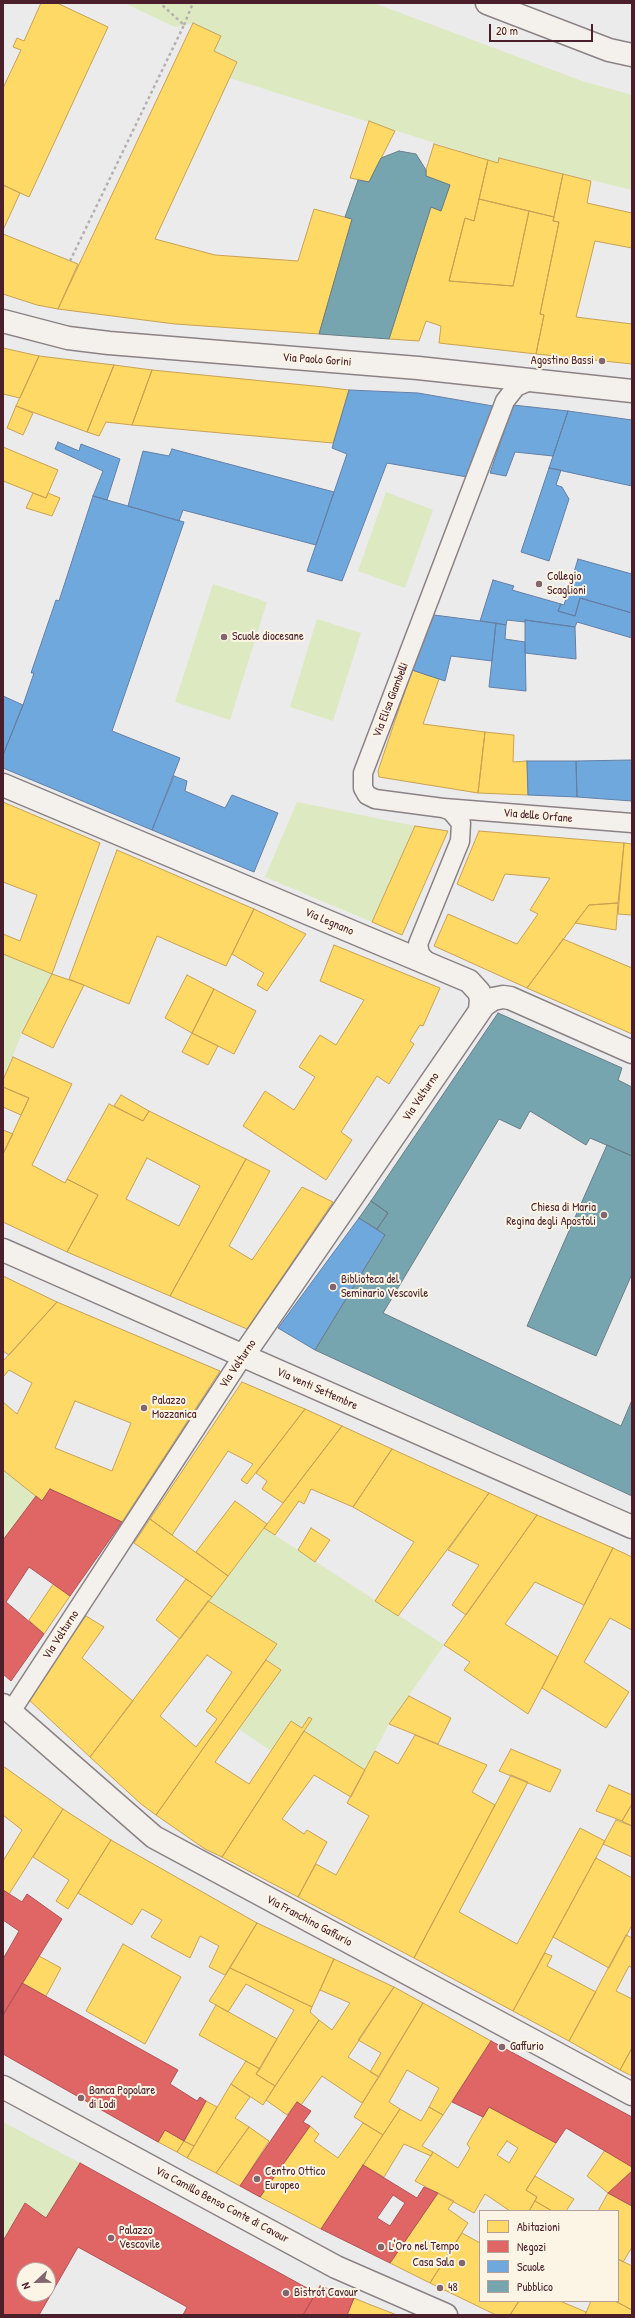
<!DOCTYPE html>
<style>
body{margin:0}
#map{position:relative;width:635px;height:2318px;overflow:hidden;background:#ebebeb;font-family:"Patrick Hand",sans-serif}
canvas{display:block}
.frame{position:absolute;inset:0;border:4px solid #4a1f2b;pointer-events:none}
.legend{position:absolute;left:479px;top:2210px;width:140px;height:92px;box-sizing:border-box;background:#fcf5e5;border:1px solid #b59f9b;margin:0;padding:5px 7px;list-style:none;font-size:12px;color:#4a1f2b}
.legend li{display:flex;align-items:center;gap:8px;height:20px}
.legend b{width:20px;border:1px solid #b59f9b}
.north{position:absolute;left:16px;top:2262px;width:40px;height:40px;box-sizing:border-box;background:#fcf5e5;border:1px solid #b59f9b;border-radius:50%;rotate:248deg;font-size:11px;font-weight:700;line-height:16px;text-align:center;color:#4a1f2b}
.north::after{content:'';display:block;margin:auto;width:14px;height:18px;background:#82666e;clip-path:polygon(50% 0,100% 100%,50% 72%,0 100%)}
.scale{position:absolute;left:489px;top:24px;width:104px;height:18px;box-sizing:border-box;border:2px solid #4a1f2b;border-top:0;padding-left:5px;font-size:12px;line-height:14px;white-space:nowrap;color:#4a1f2b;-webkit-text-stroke:3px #fcf5e5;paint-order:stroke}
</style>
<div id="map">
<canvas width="635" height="2318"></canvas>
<div class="frame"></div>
<ul class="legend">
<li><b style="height:11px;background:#ffd966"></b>Abitazioni</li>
<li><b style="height:11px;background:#e06666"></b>Negozi</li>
<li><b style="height:11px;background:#6fa8dc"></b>Scuole</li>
<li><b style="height:11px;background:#76a5af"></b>Pubblico</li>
</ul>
<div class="north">N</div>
<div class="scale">20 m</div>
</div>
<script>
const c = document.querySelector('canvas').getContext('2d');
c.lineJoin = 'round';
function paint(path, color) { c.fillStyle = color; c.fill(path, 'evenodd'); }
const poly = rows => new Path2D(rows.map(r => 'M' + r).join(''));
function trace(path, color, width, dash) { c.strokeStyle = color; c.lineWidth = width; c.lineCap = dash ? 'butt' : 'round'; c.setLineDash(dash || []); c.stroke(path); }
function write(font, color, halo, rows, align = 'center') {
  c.font = font + ' "Patrick Hand",sans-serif'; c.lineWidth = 4; c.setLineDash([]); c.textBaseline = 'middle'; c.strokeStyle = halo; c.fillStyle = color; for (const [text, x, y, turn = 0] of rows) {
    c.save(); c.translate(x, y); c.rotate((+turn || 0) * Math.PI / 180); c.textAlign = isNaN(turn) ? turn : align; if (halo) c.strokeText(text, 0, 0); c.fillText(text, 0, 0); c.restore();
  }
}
const green = poly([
 [124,3,374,3,582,81,632,95,632,190,500,158,498,163,230,78,237,62,214,51,221,36,193,23,175,27],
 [386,492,433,510,405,588,358,571],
 [213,584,267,602,230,720,175,702],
 [317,619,361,633,333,721,290,707],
 [297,802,415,826,372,922,265,877],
 [3,954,52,974,22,1033,3,1080],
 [3,1470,36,1496,3,1540],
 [264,1528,444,1645,389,1724,365,1770,304,1731,312,1719,309,1718,302,1728,291,1722,271,1751,239,1729,280,1670,266,1660,277,1644,208,1601],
 [3,2122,80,2163,46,2218,25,2203,3,2241]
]);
const homes = poly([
 [41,3,57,3,108,27,29,197,3,185,3,88,21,50,13,47,17,38,24,41,41,3],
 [193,23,221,36,214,51,237,62,155,239,215,255,298,261,314,209,352,219,319,334,175,324,58,309,193,23],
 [369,121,395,131,369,182,350,178,369,121],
 [434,144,488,160,474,221,465,218,449,281,513,286,529,211,554,217,553,221,559,222,540,314,544,315,536,354,439,343,441,326,426,321,419,341,389,339,431,207,441,211,450,185,426,176,426,170,434,144],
 [499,158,563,174,554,217,479,199,488,160,498,163,499,158],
 [563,174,591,181,587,203,632,213,632,248,595,241,576,317,632,324,632,364,536,354,544,315,540,314,559,222,553,221,563,174],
 [3,185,20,193,3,230,3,185],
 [479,199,529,211,513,286,449,281,465,218,474,221,479,199],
 [3,234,78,264,58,309,37,305,3,294,3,234],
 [3,348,39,356,20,398,3,394,3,348],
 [39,356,114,365,87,432,16,406,39,356],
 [114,365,152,370,132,425,106,422,99,436,87,432,114,365],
 [152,370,324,387,349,390,333,443,132,425,152,370],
 [16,406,33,413,23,435,7,428,16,406],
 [3,447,58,470,46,498,3,481,3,447],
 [33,493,46,498,48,493,60,498,52,516,26,508,33,493],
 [412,670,439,679,423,724,485,732,478,793,379,777,378,771,412,670],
 [485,732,514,735,513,762,527,761,528,795,478,793,485,732],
 [3,802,100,843,52,974,3,954,3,934,20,941,37,895,3,882,3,802],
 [415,826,448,831,402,935,372,922,415,826],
 [479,831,624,843,618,903,589,905,527,988,434,946,448,914,517,944,538,914,530,910,550,878,505,874,493,901,457,884,479,831],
 [624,843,632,844,632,915,618,914,624,843],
 [117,850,254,909,226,966,157,936,129,1004,69,979,117,850],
 [618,903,616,930,575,923,589,905,618,903],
 [254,909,306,934,267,991,257,985,264,973,232,954,254,909],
 [563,939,632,968,632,1034,527,988,563,939],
 [334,945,440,988,423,1026,420,1025,410,1041,414,1044,389,1084,377,1076,341,1132,352,1140,326,1180,243,1126,265,1091,294,1110,315,1077,299,1067,320,1035,336,1045,364,1000,320,981,334,945],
 [52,974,84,985,53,1048,22,1033,52,974],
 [187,975,214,989,192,1033,165,1018,187,975],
 [214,989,256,1011,234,1054,192,1033,214,989],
 [192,1033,218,1046,208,1065,182,1052,192,1033],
 [13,1057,72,1084,32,1165,65,1183,67,1179,98,1195,67,1252,3,1222,3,1154,29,1098,3,1087,3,1080,13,1057],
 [3,1087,29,1098,21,1115,3,1107,3,1087],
 [121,1095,149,1111,143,1121,114,1106,121,1095],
 [109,1104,143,1121,149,1111,246,1159,170,1296,67,1252,98,1195,67,1179,109,1104],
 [147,1158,200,1186,179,1226,126,1199,147,1158],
 [3,1130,13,1134,3,1154,3,1130],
 [246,1159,270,1171,229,1246,252,1260,302,1187,333,1202,247,1329,170,1296,246,1159],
 [3,1276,57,1302,9,1355,3,1351,3,1276],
 [57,1302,220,1371,122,1522,50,1489,42,1501,3,1470,3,1402,17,1414,32,1383,9,1370,3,1377,3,1361,57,1302],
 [75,1401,131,1423,112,1471,55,1448,75,1401],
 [242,1382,305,1409,247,1484,241,1480,253,1464,228,1451,172,1535,150,1519,242,1382],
 [305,1409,342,1426,283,1503,262,1489,267,1481,256,1473,305,1409],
 [342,1426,392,1449,353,1507,311,1489,304,1504,299,1501,275,1535,264,1528,342,1426],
 [392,1449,489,1493,398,1616,375,1601,414,1542,353,1507,392,1449],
 [489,1493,537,1515,466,1615,452,1605,479,1565,448,1550,489,1493],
 [235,1501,267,1524,228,1576,196,1552,235,1501],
 [537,1515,613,1548,584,1605,535,1582,505,1624,558,1657,528,1714,464,1670,470,1662,444,1645,537,1515],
 [150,1519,228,1576,212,1597,134,1543,150,1519],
 [311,1528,330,1540,315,1562,298,1550,311,1528],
 [613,1548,632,1557,632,1630,610,1618,584,1662,629,1692,606,1728,542,1688,613,1548],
 [186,1579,212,1597,180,1639,156,1620,186,1579],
 [54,1583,70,1596,44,1634,29,1620,54,1583],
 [208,1601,277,1644,156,1815,141,1804,90,1757,208,1601],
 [207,1655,232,1672,206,1711,217,1719,196,1747,160,1716,207,1655],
 [86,1616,104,1627,82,1658,133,1701,90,1757,26,1697,86,1616],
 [266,1660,281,1670,215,1762,249,1784,291,1721,302,1728,309,1717,312,1719,222,1857,205,1849,156,1815,266,1660],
 [409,1696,451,1718,438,1744,389,1724,409,1696],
 [304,1731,365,1770,351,1797,314,1775,282,1819,304,1834,307,1830,327,1842,298,1897,222,1857,304,1731],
 [415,1735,487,1765,472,1792,495,1805,414,1958,298,1897,316,1864,336,1875,369,1816,347,1803,375,1751,398,1764,415,1735],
 [511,1749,561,1770,550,1792,499,1771,511,1749],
 [3,1766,63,1809,9,1894,3,1890,3,1861,22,1830,3,1815,3,1766],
 [511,1775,528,1782,459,1912,517,1944,580,1828,605,1841,513,2011,414,1958,511,1775],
 [609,1785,632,1795,632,1804,622,1821,596,1811,609,1785],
 [632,1804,632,1826,622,1821,632,1804],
 [63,1809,111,1840,68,1909,56,1901,69,1880,33,1857,63,1809],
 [616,1820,632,1826,632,1857,603,1844,616,1820],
 [111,1840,257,1923,225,1975,209,1967,219,1946,200,1936,190,1958,151,1937,162,1920,142,1909,132,1925,78,1893,111,1840],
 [596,1858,632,1878,632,1925,609,1968,553,1937,596,1858],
 [257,1923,334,1959,312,2007,230,1968,257,1923],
 [626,1935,632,1938,632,1968,629,1966,616,1991,632,1999,632,2048,620,2070,569,2041,626,1935],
 [123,1944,181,1977,145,2044,86,2011,123,1944],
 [545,1953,552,1956,547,1966,596,1992,569,2041,513,2011,545,1953],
 [39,1956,61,1968,46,1996,22,1983,39,1956],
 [334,1959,394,1987,348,2057,379,2077,362,2103,322,2076,301,2105,297,2102,287,2115,266,2100,319,2020,332,2030,350,2003,320,1990,334,1959],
 [230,1968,312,2007,310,2012,319,2020,275,2086,256,2074,294,2010,246,1984,228,2012,209,2001,230,1968],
 [394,1987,423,2003,379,2077,370,2072,381,2053,358,2040,394,1987],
 [423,2003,491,2041,443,2115,429,2107,439,2088,407,2070,389,2102,400,2109,383,2135,354,2117,423,2003],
 [216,2005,277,2039,260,2069,199,2035,216,2005],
 [632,2048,632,2076,620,2070,632,2048],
 [246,2061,260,2069,256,2074,275,2086,263,2105,231,2084,246,2061],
 [231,2084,250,2097,235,2118,249,2127,216,2173,187,2158,231,2084],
 [206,2101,217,2107,194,2146,184,2141,206,2101],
 [429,2107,443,2115,422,2146,433,2152,431,2156,404,2144,384,2177,363,2165,400,2109,421,2121,429,2107],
 [489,2107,556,2143,526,2190,537,2197,529,2211,510,2211,485,2194,474,2213,415,2181,433,2152,458,2168,470,2148,467,2144,489,2107],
 [363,2123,383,2135,321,2229,260,2197,310,2126,319,2134,314,2141,338,2158,363,2123],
 [249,2127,269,2141,240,2186,216,2173,249,2127],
 [165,2130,184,2141,177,2152,158,2142,165,2130],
 [184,2141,194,2146,187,2158,177,2152,184,2141],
 [507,2141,518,2148,509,2163,497,2155,507,2141],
 [605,2150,632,2167,632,2171,626,2178,608,2193,587,2176,605,2150],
 [535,2176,574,2199,566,2211,552,2211,535,2201,537,2197,526,2190,535,2176],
 [438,2193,454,2201,448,2209,468,2223,430,2283,390,2263,438,2193],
 [608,2193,632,2206,632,2247,623,2262,618,2259,618,2211,598,2211,608,2193],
 [535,2201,552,2211,529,2211,535,2201],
 [462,2233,480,2243,480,2301,519,2301,510,2315,496,2315,430,2283,462,2233],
 [618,2259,632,2266,632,2310,615,2301,618,2301,618,2259],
 [354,2298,371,2305,397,2315,347,2315,354,2298],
 [519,2301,560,2301,586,2312,585,2315,510,2315,519,2301],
 [591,2301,615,2301,632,2310,632,2315,585,2315,591,2301]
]);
const shops = poly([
 [50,1489,122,1522,70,1596,29,1567,6,1602,44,1634,11,1681,3,1674,3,1540,36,1496,42,1501,50,1489],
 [3,1890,22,1902,27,1894,62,1919,3,2015,3,1959,19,1931,3,1920,3,1890],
 [22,1983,178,2070,170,2084,197,2101,200,2097,206,2101,184,2141,165,2130,158,2142,3,2054,3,2015,22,1983],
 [491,2041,632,2117,632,2167,566,2128,556,2143,489,2107,483,2117,452,2102,491,2041],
 [297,2102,311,2111,303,2122,310,2126,260,2197,240,2186,297,2102],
 [80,2163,316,2293,303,2315,183,2315,187,2307,78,2247,39,2315,3,2315,3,2241,25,2203,46,2218,80,2163],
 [24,2270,48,2270,48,2294,24,2294,24,2270],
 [363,2165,417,2198,424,2187,438,2193,390,2263,321,2229,363,2165],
 [393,2195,405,2203,390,2226,377,2218,393,2195],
 [632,2171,632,2206,608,2193,632,2171],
 [320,2286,354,2298,347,2315,303,2315,320,2286]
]);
const schools = poly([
 [349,390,418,393,493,406,467,477,387,463,342,581,307,571,347,454,332,448,349,390],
 [513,405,568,411,553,456,515,452,506,476,490,473,513,405],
 [568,411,632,420,632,486,549,468,568,411],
 [58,442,79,451,81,444,120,459,107,500,93,496,103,471,55,449,58,442],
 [172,449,334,492,316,545,183,510,179,521,128,506,143,451,169,456,172,449],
 [549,468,561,470,556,485,562,487,569,499,549,561,521,552,549,468],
 [93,496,184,522,112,731,180,758,152,830,3,768,3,755,23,705,34,673,31,673,56,600,59,601,93,496],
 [578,559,632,574,632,613,580,598,575,616,558,611,561,604,564,605,578,559],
 [493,580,514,586,512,590,561,604,558,611,575,616,580,598,632,613,632,638,577,622,575,627,525,620,525,622,507,620,506,625,480,621,493,580],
 [434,615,496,623,492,661,451,656,445,681,412,670,434,615],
 [525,620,575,627,576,659,525,653,525,620],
 [496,623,506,625,505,639,525,642,526,691,489,687,496,623],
 [3,696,23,705,3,755,3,696],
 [632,760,632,801,577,797,576,761,632,760],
 [527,761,576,761,577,797,528,795,527,761],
 [174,776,187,781,185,791,225,808,232,795,278,813,254,872,152,830,174,776],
 [359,1218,385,1235,315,1350,278,1328,359,1218]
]);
const public = poly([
 [399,151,416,154,426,170,426,176,450,185,441,211,431,207,389,339,319,334,352,219,345,217,358,180,369,182,381,158,399,151],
 [498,1013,622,1068,618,1080,632,1087,632,1156,590,1138,586,1145,530,1111,520,1129,499,1119,383,1313,621,1426,632,1400,632,1496,315,1350,385,1235,377,1229,388,1213,371,1201,498,1013],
 [607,1145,632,1156,632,1274,596,1356,527,1326,607,1145],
 [371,1201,388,1213,377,1229,359,1218,371,1201]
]);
const path = poly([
 [184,25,193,3],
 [70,261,184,25,160,3]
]);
const service = poly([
 [444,808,632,823],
 [428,963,420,954,418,944,460,841,461,823,451,811,443,808,375,799,367,795,363,788,363,773,505,401,516,387,532,380],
 [10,1713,243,1356]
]);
const pedestrian = poly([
 [3,2087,336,2267,446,2315]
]);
const minor = poly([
 [3,321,68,338,109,343,418,368,632,391],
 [3,785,469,981,479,992,481,999,480,1010],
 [3,1250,632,1527],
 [243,1356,484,1005,493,999,503,997,510,998,632,1052],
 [3,1705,154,1837,632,2094]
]);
const tertiary = poly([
 [487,3,609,50,632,55]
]);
const markers = [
 [602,361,4,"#82666e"],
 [539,584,4,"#82666e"],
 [224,637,4,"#82666e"],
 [604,1215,4,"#82666e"],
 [333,1287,4,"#82666e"],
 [144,1408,4,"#82666e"],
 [502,2047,4,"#82666e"],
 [81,2098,4,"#82666e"],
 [257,2179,4,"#82666e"],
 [111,2238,4,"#82666e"],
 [381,2247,4,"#82666e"],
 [462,2263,4,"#82666e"],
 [440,2288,4,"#82666e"],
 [286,2293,4,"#82666e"]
];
const streetNames = [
 ["Via Paolo Gorini",317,360,4],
 ["Via Elisa Giambelli",391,700,-69],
 ["Via delle Orfane",538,816,5],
 ["Via Legnano",329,922,23],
 ["Via Volturno",421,1097,-56],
 ["Via Volturno",238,1364,-56],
 ["Via venti Settembre",317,1389,24],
 ["Via Volturno",61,1635,-57],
 ["Via Franchino Gaffurio",309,1921,28],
 ["Via Camillo Benso Conte di Cavour",222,2205,28]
];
const poiNames = [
 ["Agostino Bassi",594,361,"right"],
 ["Collegio",547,577],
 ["Scaglioni",547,591],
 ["Scuole diocesane",232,637],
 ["Chiesa di Maria",596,1208,"right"],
 ["Regina degli Apostoli",596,1222,"right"],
 ["Biblioteca del",341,1280],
 ["Seminario Vescovile",341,1294],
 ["Palazzo",152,1401],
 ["Mozzanica",152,1415],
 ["Gaffurio",510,2047],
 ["Banca Popolare",89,2091],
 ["di Lodi",89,2105],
 ["Centro Ottico",265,2172],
 ["Europeo",265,2186],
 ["Palazzo",119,2231],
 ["Vescovile",119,2245],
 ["L'Oro nel Tempo",389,2247],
 ["Casa Sala",454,2263,"right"],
 ["48",448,2288],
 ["Bistrot Cavour",294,2293]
];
paint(green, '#dde9c0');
paint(homes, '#ffd966');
trace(homes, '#c9a154', 1);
paint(shops, '#e06666');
trace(shops, '#b35154', 1);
paint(schools, '#6fa8dc');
trace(schools, '#647fa7', 1);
paint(public, '#76a5af');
trace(public, '#697d87', 1);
trace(service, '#8b8285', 21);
trace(pedestrian, '#8b8285', 25);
trace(minor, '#8b8285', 25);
trace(tertiary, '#8b8285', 25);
trace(path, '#b6b0ae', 2.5, [3, 3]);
trace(service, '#f4f1ec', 18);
trace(pedestrian, '#f4f1ec', 22);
trace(minor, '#f4f1ec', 22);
trace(tertiary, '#f4f1ec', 22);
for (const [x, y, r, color] of markers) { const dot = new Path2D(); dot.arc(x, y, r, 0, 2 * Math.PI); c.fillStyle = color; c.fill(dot); trace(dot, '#fcf5e5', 1.5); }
write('12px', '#4a1f2b', '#fcf5e5', streetNames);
write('12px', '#4a1f2b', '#fcf5e5', poiNames, 'left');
</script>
